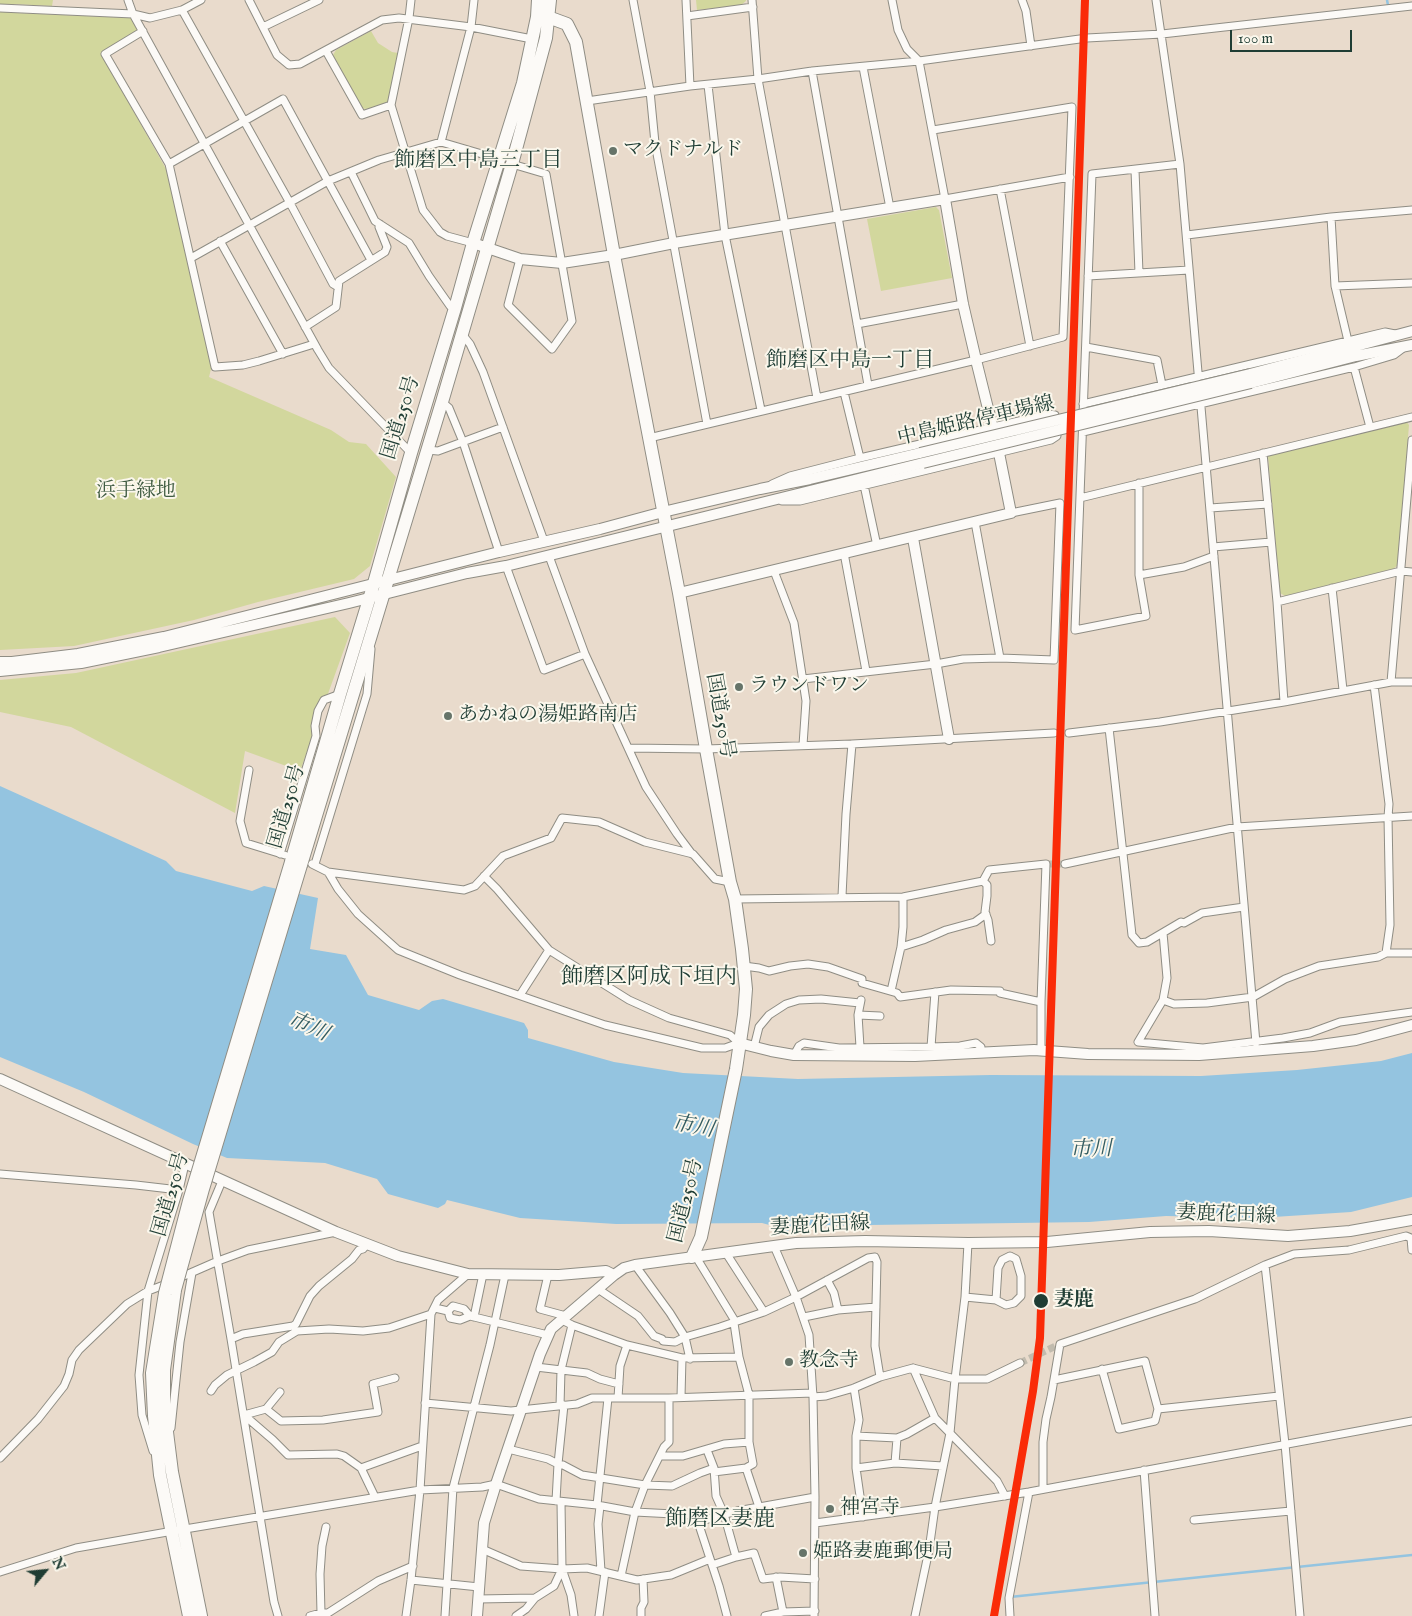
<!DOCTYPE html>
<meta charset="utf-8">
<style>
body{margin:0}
#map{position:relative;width:1412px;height:1616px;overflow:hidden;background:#e9dbcc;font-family:"IM FELL English",serif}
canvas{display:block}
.north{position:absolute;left:20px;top:1546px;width:50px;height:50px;-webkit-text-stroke:4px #fbf7ec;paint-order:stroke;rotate:62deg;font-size:14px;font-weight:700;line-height:20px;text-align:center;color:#1f3d34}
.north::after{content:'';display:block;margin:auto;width:18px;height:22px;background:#1f3d34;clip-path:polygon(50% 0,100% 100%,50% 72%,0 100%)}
.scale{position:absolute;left:1230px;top:30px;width:122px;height:22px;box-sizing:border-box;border:2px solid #1f3d34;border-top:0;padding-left:6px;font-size:15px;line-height:18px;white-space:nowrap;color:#1f3d34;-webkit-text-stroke:4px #fbf7ec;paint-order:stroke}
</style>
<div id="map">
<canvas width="1412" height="1616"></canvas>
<div class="north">N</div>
<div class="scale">100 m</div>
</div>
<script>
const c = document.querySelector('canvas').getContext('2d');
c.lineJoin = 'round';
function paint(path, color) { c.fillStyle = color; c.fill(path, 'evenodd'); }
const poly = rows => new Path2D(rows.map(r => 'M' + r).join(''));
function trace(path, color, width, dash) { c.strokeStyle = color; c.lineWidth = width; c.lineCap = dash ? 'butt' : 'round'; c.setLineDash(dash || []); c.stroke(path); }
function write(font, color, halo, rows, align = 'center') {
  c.font = font + ' "IM FELL English","Noto Serif JP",serif'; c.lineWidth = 4; c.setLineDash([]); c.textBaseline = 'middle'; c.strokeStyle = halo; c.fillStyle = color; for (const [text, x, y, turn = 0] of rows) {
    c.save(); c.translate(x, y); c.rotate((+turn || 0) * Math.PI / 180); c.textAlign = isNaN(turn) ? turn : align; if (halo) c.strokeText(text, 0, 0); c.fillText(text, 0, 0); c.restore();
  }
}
const green = poly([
 [0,0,53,0,52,6,14,4,16,13,131,18,138,31,102,55,166,169,212,365,209,377,331,430,349,442,366,444,396,477,370,566,354,579,258,602,194,620,74,646,0,650],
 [696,0,746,0,746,1,741,5,697,10],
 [371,31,378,43,392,52,398,53,388,102,376,108,366,109,361,108,333,55,336,50],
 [936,207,939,210,952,278,881,291,867,219],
 [1406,421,1409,425,1398,565,1393,569,1285,596,1280,593,1268,456,1271,453],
 [335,617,350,633,300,771,245,751,235,813,71,727,0,712,0,680,76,673]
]);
const water = poly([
 [0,786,166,861,176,871,252,891,264,886,318,898,310,949,346,955,368,995,419,1010,432,1001,443,999,524,1023,528,1030,528,1038,614,1062,683,1073,798,1079,991,1075,1201,1076,1297,1070,1381,1061,1412,1053,1412,1197,1351,1212,1258,1218,1166,1216,1089,1222,796,1226,784,1233,773,1226,762,1223,616,1224,520,1218,447,1200,445,1204,438,1208,388,1194,377,1179,325,1163,227,1158,193,1144,84,1092,0,1057]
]);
const stream = poly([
 [1387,0,1388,5],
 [1010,1597,1412,1555]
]);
const streetTunnel = poly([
 [1054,733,1069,733],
 [1046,864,1065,864],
 [1020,1363,1060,1344]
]);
const street = poly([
 [128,0,133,14,318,350,329,368,411,453],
 [249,0,277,55,289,65,300,64,382,20,399,18,471,27,532,39],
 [411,0,409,18,391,105,423,210,440,232,447,236,473,243],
 [633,0,650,91,655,143,707,424],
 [686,0,690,86],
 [752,0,758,79,817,398],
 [892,0,898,30,907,49,919,61,945,199,1070,177],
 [1022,0,1026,11,1031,46],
 [1156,0,1180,164,1256,1043],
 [0,8,133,14,150,18,182,10,201,0],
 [182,10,290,203,333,284,338,287],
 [687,16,753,7],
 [263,27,319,0],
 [143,31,105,54,169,164,215,367,243,365,259,361,314,344],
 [326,51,362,115,391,105],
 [863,67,890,208],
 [812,71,868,385],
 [708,85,725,235,761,410],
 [587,101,690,86,758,79,812,71,919,61,1087,38,1162,34,1412,6],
 [441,142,471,27,474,0],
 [169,164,283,99,371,260],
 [512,164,546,174,572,321,552,349,508,305,520,259],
 [1135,170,1139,273],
 [351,172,375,221,409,243,429,276,450,306,455,308],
 [1000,189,1030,346],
 [1331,217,1335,286,1348,341],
 [1187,235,1331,217,1412,210],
 [220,241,283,354],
 [191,258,328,181,379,160,441,142,499,159],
 [1088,276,1189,270],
 [1335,286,1412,283],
 [857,324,963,304],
 [305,327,336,307,339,281,385,252,387,247,379,227,380,224],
 [462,334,470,344,483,372,544,541],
 [1086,347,1157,360,1162,385],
 [1354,367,1370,427],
 [844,392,860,458],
 [442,402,449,408,463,442,499,552],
 [1083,404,1348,341,1385,332,1395,334],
 [1083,432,1354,367,1394,355,1402,349],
 [649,438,976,360,1063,337,1072,107,933,130],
 [427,450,438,451,503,427],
 [1263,453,1277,602,1284,702],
 [1139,483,1139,575,1146,616,1075,630,1092,174,1180,164],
 [772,484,790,476,860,458,1049,414,1055,415,1057,436,1051,440,800,501,782,501],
 [864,485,877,546],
 [1080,498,1412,417],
 [1210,508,1268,504],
 [975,522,1000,658],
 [1213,547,1271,542],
 [844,553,866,671],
 [549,556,585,654,646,787,677,834,692,854],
 [506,566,544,670,585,654],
 [774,571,794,623,806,701,803,745],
 [1139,575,1184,567,1214,556],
 [1332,588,1343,690],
 [1277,602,1401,571,1412,572],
 [803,679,936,664,963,659,1000,658,1054,660,1060,503,1011,513],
 [1391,682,1412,440],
 [1374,685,1389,804,1388,817,1390,925,1386,953],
 [1109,728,1132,935,1139,943,1147,942,1181,922,1184,923,1202,913,1244,907],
 [1069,733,1160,722,1284,702,1391,682,1412,682],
 [629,748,706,749,852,744,1054,733],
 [249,770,240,821,246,843,285,855],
 [280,854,316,736,315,726,318,711,324,700,340,694],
 [312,864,328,872,464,890,475,886,503,856,551,838,562,818,599,822,645,842,693,854,715,879,730,882],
 [315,864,367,694,371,649],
 [1065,864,1237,827,1412,816],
 [328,872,338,889,358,914,398,950,460,975,605,1025,702,1048,725,1048,739,1043,730,1035,669,1018,629,1000,549,950,497,889,484,876],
 [983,881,987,885,987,896,985,912,988,920,991,941],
 [842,896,846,814,852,744],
 [735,899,903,897,983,881,989,870,1046,864,1041,1002,1041,1051],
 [1163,933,1167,978,1163,1000,1138,1042,1203,1048],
 [901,947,923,940,946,930,975,922,986,914],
 [744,966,759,968,769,971,790,966,808,964,828,967,862,979,862,983,897,993,900,997,951,990,1000,991,1000,993,1041,1002],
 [891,991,901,947,903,927,903,897],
 [935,992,931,1047,960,1046,976,1043,981,1047,981,1053],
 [520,995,549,950],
 [1163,1000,1174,1004,1207,1003,1253,997,1285,979,1319,966,1378,957,1386,953,1412,953],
 [858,1015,880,1016],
 [754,1047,759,1027,769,1015,786,1004,799,1000,821,999,860,1003],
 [860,1047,858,1015,861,1000],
 [794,1055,799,1046,804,1043,839,1048,931,1047],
 [1199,1055,1203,1048,1283,1038,1310,1033,1340,1022,1412,1012],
 [0,1174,136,1185,179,1190],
 [222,1181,209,1212,231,1339,274,1602,278,1616],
 [774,1246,796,1297,809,1335,813,1397,815,1497,814,1616],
 [726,1253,764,1312],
 [696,1257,735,1321],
 [635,1265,670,1313,685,1337,690,1359],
 [1265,1265,1285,1444,1300,1616],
 [548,1275,540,1309,566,1316],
 [179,1278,218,1261,248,1250,336,1232],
 [827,1280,834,1293,838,1310],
 [598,1289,638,1316,654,1336,662,1339,663,1341,675,1342,685,1337,720,1327,764,1312,796,1297,868,1258,875,1257,877,1262,875,1346,880,1377],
 [965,1297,996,1300,1006,1305,1014,1303,1021,1296,1021,1276,1016,1259,1010,1256,1002,1260,998,1268,996,1300],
 [435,1308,448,1311,453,1306,464,1309,470,1316,548,1335],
 [448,1311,450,1318,460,1320,470,1316],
 [474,1317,483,1274],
 [804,1317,838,1310,876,1307],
 [562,1320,572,1325,627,1345,682,1358,739,1357],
 [734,1323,739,1357,749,1395,749,1442,753,1464,746,1468,759,1507],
 [231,1339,243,1334,293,1326,296,1324,310,1296,319,1286,352,1259,359,1250,363,1249,367,1244],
 [536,1367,587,1373,600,1379,619,1384],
 [913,1368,935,1418,997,1481,1005,1496],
 [1102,1369,1119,1429,1155,1421,1158,1409,1279,1396],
 [1054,1380,1145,1361,1158,1409],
 [854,1388,859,1420,856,1436,856,1468,863,1517],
 [211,1391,215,1385,227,1375,254,1362,272,1352,279,1342,297,1331,329,1329,363,1331,389,1328,431,1314],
 [681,1397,682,1358],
 [813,1397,826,1396,854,1388,880,1377,913,1368,955,1379,987,1379,1020,1363],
 [618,1398,620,1366,627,1345],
 [425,1403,511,1411,577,1404,592,1398,669,1398,813,1393],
 [560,1406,561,1370,572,1325],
 [266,1409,281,1421,323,1420,378,1412,373,1384,395,1378],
 [244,1415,273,1440,288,1455,337,1454,344,1456,361,1468,375,1497],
 [244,1415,266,1409,280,1392],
 [171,1428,180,1342,192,1273],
 [856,1436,897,1438,907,1434,935,1418],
 [508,1449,548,1459,558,1464,563,1465,582,1475,645,1485,672,1486,700,1473,714,1468],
 [707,1450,714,1468,716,1496,724,1514,736,1557],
 [153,1451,142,1415,139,1375,148,1291,179,1190,185,1164],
 [660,1456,683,1456,724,1444,749,1442],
 [0,1458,38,1419,64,1386,69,1374,72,1360,79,1350,127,1304,148,1291,169,1283],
 [895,1463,897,1438],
 [361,1468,422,1446],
 [856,1468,895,1463,943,1466],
 [1144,1470,1155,1616],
 [714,1472,746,1468],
 [1043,1489,1043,1442,1046,1419,1051,1397,1060,1344,1195,1299,1265,1265,1294,1254,1349,1250,1406,1236,1411,1238,1412,1250],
 [556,1501,558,1464,564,1405],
 [561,1502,562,1569,571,1595,574,1616],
 [597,1505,608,1398],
 [600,1506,598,1524,601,1571],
 [1194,1520,1291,1511],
 [698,1522,737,1511,815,1497],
 [815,1523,935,1507,1029,1492,1412,1421],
 [482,1549,521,1566,562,1569,587,1568,637,1580,671,1575,710,1559],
 [712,1565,736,1557,754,1553,763,1579,780,1577,815,1579],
 [0,1572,76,1548,173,1531,420,1490,482,1487,496,1484,539,1499,597,1505,635,1512,693,1515,698,1522,719,1586,727,1616],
 [621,1576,635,1512,645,1485,664,1447,669,1442,669,1398],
 [776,1577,783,1612],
 [411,1580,479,1587],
 [478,1599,535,1598],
 [321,1613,320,1574,322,1546,326,1527],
 [310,1616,321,1613,328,1613,378,1581,413,1566],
 [406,1616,411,1580,420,1490,431,1314,438,1300,468,1274],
 [445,1616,453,1488,490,1345,505,1275],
 [516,1616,526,1609,535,1598,554,1586,562,1569],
 [599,1616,605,1572],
 [641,1616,641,1608,644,1602,643,1579],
 [765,1616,783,1612,815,1611],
 [915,1616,929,1550,935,1507,950,1433,955,1379,965,1297,968,1243],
 [1010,1616,1009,1598,1029,1492]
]);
const secondary = poly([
 [473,243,520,259,562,263,614,255,674,243,945,199,963,304,976,360,999,453,1011,513,679,593],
 [1250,374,1412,331],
 [1251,383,1356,356,1412,345],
 [913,538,949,739],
 [0,662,12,662,78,654,164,637,499,552,600,529,663,512,760,489,810,479,920,453],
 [0,671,81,663,159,647,349,603,467,573,506,566,923,463],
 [739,1043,771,1051,794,1055,915,1056,1034,1050,1088,1054,1199,1055,1313,1046,1356,1040,1412,1025],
 [0,1079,336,1232,398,1256,468,1274,559,1275,606,1271,614,1275],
 [477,1616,484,1523,496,1484,540,1354,551,1329,614,1275,624,1268,635,1265,796,1243,865,1241,968,1243,1047,1242,1150,1232,1209,1231,1288,1236,1350,1231,1412,1220]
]);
const highway = poly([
 [537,17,548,17,567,24,576,42,614,255,679,593,706,749,730,882,735,899,742,949,746,989,744,1015,736,1069,701,1237,692,1257],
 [291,862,340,694,374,583,411,453,455,308,473,243,523,83,537,17,538,0],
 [301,865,442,402,512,164,546,38,550,0],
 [175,1290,164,1370,164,1408,172,1472,201,1616],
 [165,1293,152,1373,154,1416,160,1475,189,1616]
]);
const secondaryBridge = poly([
 [920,453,1250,374],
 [923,463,1251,383]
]);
const highwayBridge = poly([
 [175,1290,203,1189,301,865],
 [165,1293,189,1201,291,862]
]);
const rail1 = poly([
 [994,1616,1033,1391,1040,1338,1085,0]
]);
const markers = [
 [613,151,5,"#667469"],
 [739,687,5,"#667469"],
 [448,716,5,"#667469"],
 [1041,1301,8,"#1f3d34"],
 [789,1362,5,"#667469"],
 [830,1509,5,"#667469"],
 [803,1553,5,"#667469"]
];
const poiNames = [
 ["マクドナルド",623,151],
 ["ラウンドワン",749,687],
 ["あかねの湯姫路南店",458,716],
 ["教念寺",799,1362],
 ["神宮寺",840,1509],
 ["姫路妻鹿郵便局",813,1553]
];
const streetNames = [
 ["国道250号",402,418,-73],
 ["中島姫路停車場線",976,422,-13],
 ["国道250号",719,716,80],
 ["国道250号",288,807,-74],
 ["国道250号",172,1195,-74],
 ["国道250号",687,1201,-76],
 ["妻鹿花田線",1226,1216,2],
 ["妻鹿花田線",820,1227,-3]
];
const parkNames = [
 ["浜手緑地",136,492]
];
const stopNames = [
 ["妻鹿",1054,1301]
];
const neighbourhoodNames = [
 ["飾磨区中島三丁目",478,162],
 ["飾磨区中島一丁目",850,362]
];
const waterNames = [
 ["市川",308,1028,24],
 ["市川",693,1128,10],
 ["市川",1091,1151,-2]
];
const quarterNames = [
 ["飾磨区阿成下垣内",649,978],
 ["飾磨区妻鹿",720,1520]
];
paint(green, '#d2d79d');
paint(water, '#94c4e0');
trace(stream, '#94c4e0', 2.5);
trace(streetTunnel, '#c1bbae', 7, [7, 3.5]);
trace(street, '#8f8d84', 9);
trace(secondary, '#8f8d84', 12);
trace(highway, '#8f8d84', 14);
trace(street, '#fcfaf7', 7);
trace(secondary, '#fcfaf7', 10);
trace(highway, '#fcfaf7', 12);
trace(secondaryBridge, '#8f8d84', 12, []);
trace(highwayBridge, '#8f8d84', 14, []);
trace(secondaryBridge, '#fcfaf7', 10);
trace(highwayBridge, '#fcfaf7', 12);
trace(rail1, '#fa2b08', 8);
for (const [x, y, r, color] of markers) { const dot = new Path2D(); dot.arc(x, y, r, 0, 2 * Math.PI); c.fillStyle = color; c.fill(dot); trace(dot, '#fbf7ec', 2); }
write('20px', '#1f3d34', '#fbf7ec', poiNames, 'left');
write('20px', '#1f3d34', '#fbf7ec', streetNames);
write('20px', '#3f5b41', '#fbf7ec', parkNames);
write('bold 20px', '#1f3d34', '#fbf7ec', stopNames, 'left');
write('21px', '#1f3d34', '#fbf7ec', neighbourhoodNames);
write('italic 21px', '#335c61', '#fbf7ec', waterNames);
write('22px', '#1f3d34', '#fbf7ec', quarterNames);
</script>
